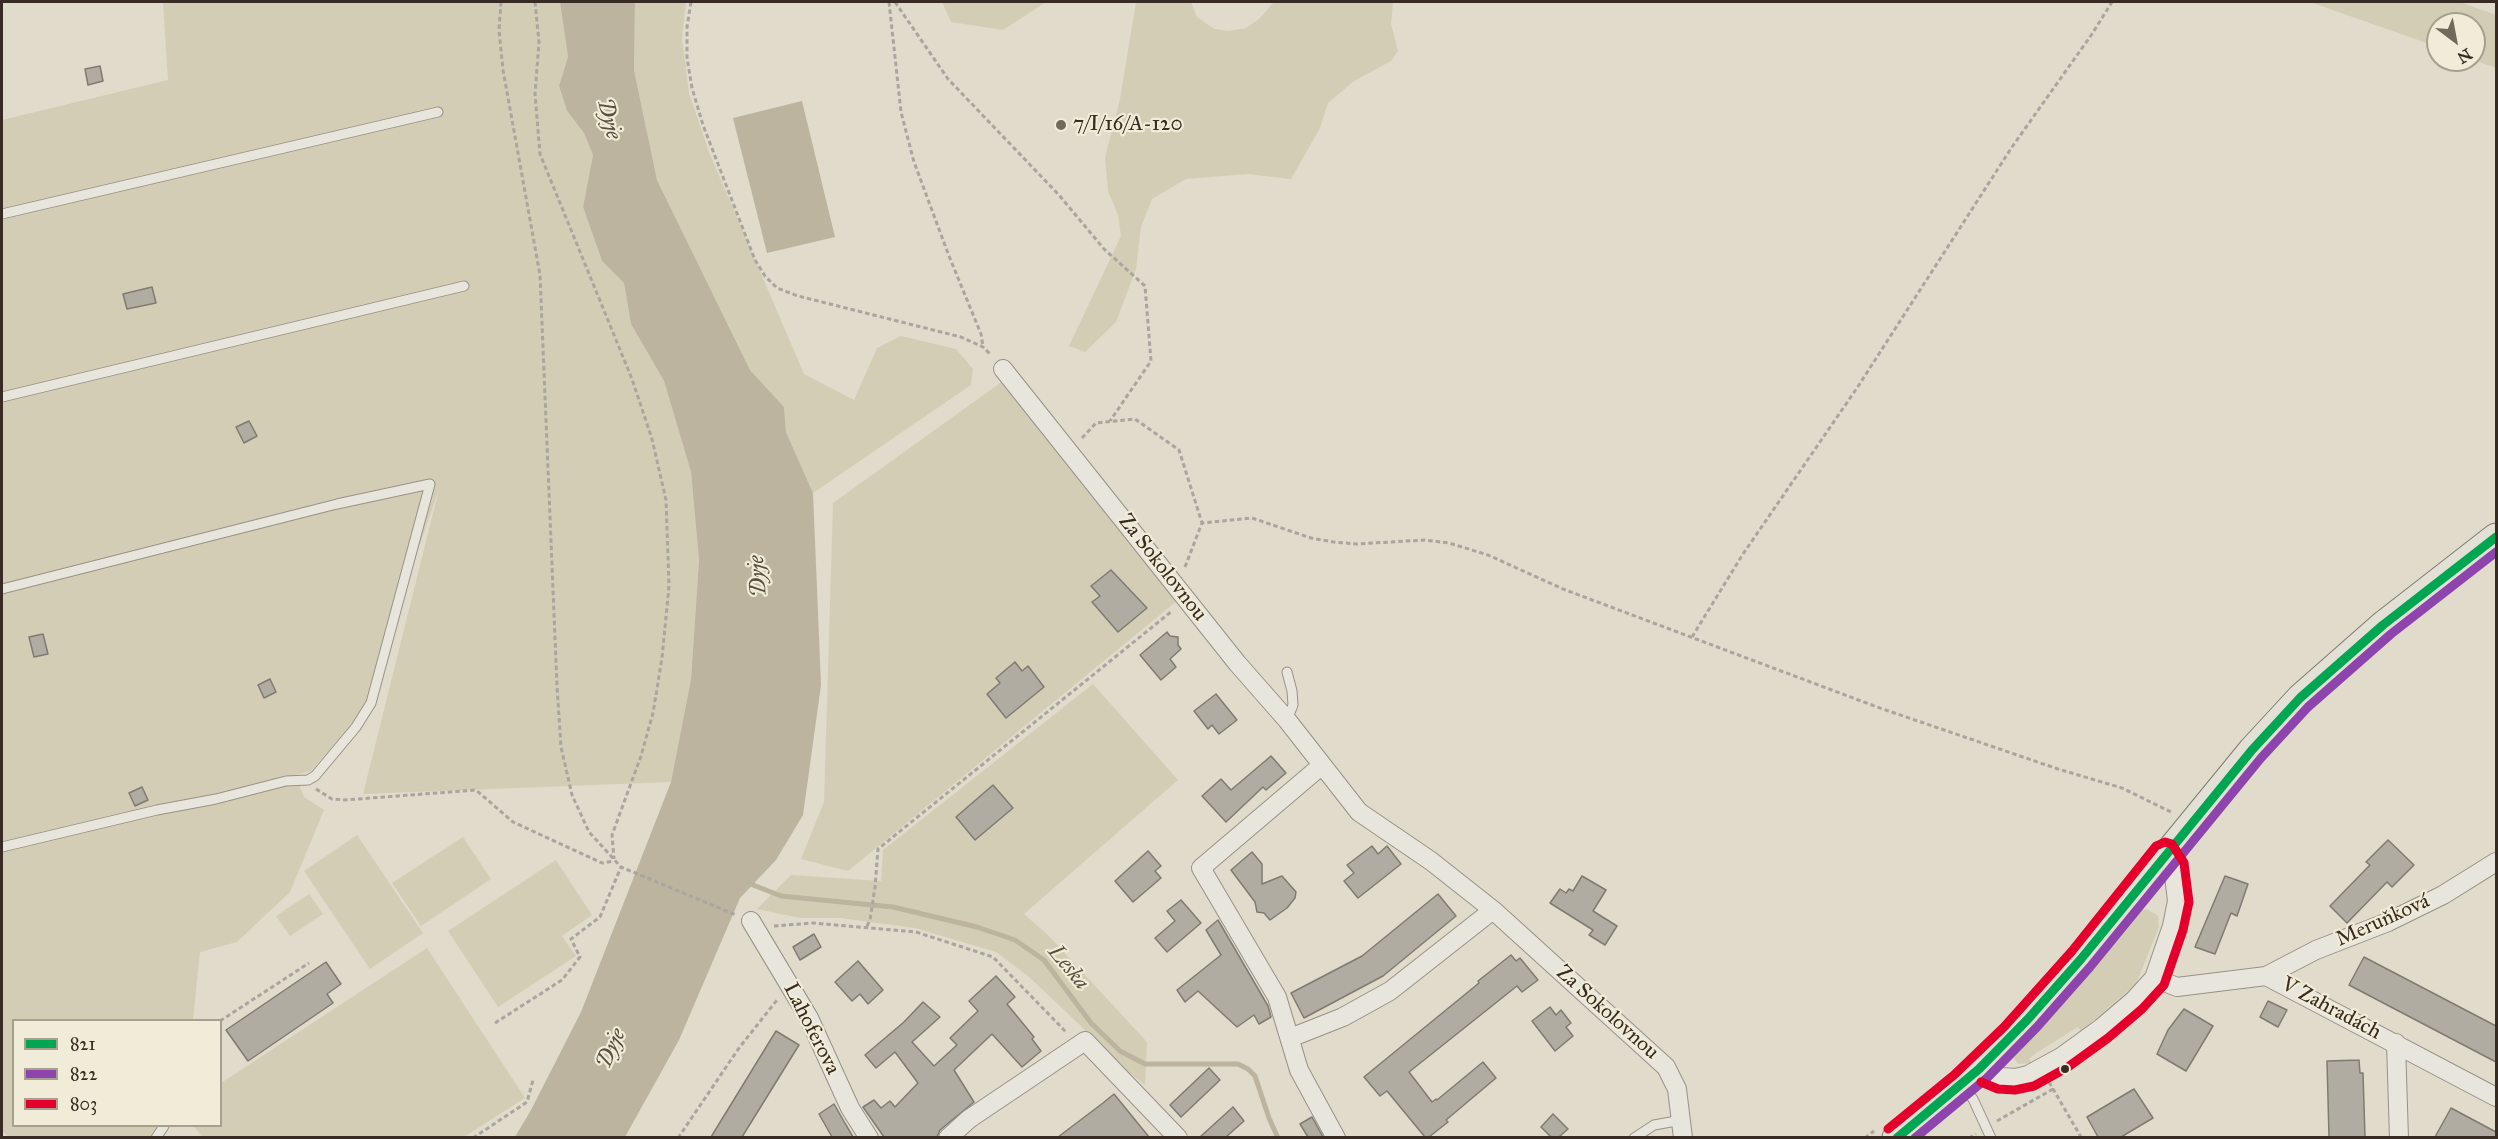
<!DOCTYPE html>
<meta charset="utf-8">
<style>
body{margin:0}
#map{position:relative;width:2498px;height:1139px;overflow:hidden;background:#e0dbca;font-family:"IM FELL Great Primer",serif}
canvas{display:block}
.frame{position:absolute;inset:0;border:3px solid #372b23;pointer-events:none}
.legend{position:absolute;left:12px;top:1019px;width:210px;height:108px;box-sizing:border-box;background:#f1ecd7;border:2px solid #a79f8f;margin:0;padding:8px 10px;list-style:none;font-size:18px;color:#372b23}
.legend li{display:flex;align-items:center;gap:12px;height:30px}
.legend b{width:30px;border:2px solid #a79f8f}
.north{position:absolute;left:2426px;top:12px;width:60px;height:60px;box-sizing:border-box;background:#f1ecd7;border:2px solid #a79f8f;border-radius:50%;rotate:148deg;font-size:16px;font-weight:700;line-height:24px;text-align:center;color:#372b23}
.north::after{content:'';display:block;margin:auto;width:21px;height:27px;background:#72695d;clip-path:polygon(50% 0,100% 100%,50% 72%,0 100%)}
</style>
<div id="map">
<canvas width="2498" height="1139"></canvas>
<div class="frame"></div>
<ul class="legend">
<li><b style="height:8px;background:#00a651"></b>821</li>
<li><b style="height:8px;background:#8e44ad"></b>822</li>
<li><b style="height:8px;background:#e4002b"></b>803</li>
</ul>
<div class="north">N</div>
</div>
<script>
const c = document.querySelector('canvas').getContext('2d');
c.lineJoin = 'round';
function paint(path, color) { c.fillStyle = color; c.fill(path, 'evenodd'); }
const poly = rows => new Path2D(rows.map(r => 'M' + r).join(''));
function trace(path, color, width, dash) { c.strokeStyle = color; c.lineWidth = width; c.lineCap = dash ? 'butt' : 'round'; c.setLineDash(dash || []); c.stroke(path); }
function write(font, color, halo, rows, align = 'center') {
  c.font = font + ' "IM FELL Great Primer",serif'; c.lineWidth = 4.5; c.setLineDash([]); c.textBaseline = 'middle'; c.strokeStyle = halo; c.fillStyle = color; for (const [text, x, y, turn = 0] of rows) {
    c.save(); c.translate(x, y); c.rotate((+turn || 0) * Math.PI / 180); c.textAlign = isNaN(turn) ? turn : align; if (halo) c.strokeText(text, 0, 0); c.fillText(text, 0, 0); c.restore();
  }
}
const green = poly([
 [163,2,560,2,568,57,559,87,567,111,584,133,593,155,583,207,602,261,624,283,631,324,664,381,691,472,699,560,691,679,671,782,363,794,439,489,363,711,311,771,295,775,304,797,324,810,290,892,237,942,200,952,193,1020,14,1020,14,1126,159,1126,152,1137,10,1138,2,1131,2,120,168,80],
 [635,2,686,2,682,38,689,93,709,152,804,374,854,400,877,348,901,336,956,349,973,369,971,385,813,493,786,432,784,407,750,370,657,180,634,70],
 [942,2,1046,2,1003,30,951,22],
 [1136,2,1191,2,1197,17,1214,29,1229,31,1246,28,1259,19,1274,2,1393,2,1391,24,1398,51,1391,61,1354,81,1328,103,1320,128,1291,179,1247,174,1186,179,1152,199,1141,227,1136,269,1116,322,1085,352,1069,346,1121,236,1118,215,1108,191,1105,158,1120,99],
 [2310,2,2460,2,2496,15,2496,68,2474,60,2474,24,2438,24,2438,47],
 [1003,381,1178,600,848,871,801,859,824,802,833,503],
 [1093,684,1178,780,1024,914,1048,935,1147,1042,1145,1085,1112,1059,1082,1027,1028,976,996,952,915,928,840,918,800,918,757,909,791,875,881,881,883,850],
 [357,835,423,933,370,969,304,871],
 [463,837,491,879,421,926,392,883],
 [556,860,592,915,562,936,576,956,498,1007,448,931],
 [309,894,323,914,290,936,276,916],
 [2147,909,2158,916,2159,927,2136,984,2081,1031,2078,1027,2036,1053,2029,1059,2032,1063,2018,1064,2014,1058,2017,1050,2059,1004,2137,911],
 [427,948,525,1098,464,1137,202,1137,194,1126,220,1126,221,1083]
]);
const water = poly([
 [560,2,635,2,634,70,657,180,750,370,784,407,786,432,813,493,821,685,803,815,776,860,740,898,679,1040,625,1137,515,1137,531,1110,581,1012,671,782,691,679,699,560,691,472,664,381,631,324,624,283,602,261,583,207,593,155,584,133,567,111,559,86,568,57],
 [802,101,835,237,767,253,733,118]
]);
const stream = poly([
 [748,883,781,896,893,907,977,927,1015,940,1044,960,1091,1023,1120,1051,1145,1064,1238,1064,1248,1069,1255,1076,1269,1118,1278,1138]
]);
const building = poly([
 [100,66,103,81,88,85,85,69,100,66],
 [152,287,156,303,127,309,123,294,152,287],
 [249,421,257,436,244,443,236,427,249,421],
 [1111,570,1147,608,1118,632,1092,602,1100,596,1091,586,1111,570],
 [1167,632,1170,636,1178,637,1178,645,1181,649,1170,659,1176,667,1161,680,1140,655,1167,632],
 [43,634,48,654,34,657,29,637,43,634],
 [1015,662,1022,671,1028,666,1044,687,1006,718,987,694,1000,683,996,678,1015,662],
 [270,679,276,692,264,698,258,685,270,679],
 [1216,694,1237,720,1219,734,1212,725,1208,729,1194,711,1216,694],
 [1271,756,1286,773,1266,790,1263,787,1226,822,1202,796,1221,779,1231,790,1271,756],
 [993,785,1013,808,975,840,956,817,993,785],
 [142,787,148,800,135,806,129,793,142,787],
 [2388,840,2414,865,2392,887,2387,882,2347,923,2330,906,2370,865,2366,862,2388,840],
 [1372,846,1378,854,1387,846,1401,864,1358,898,1344,881,1354,873,1347,865,1372,846],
 [1148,851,1161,866,1155,871,1161,878,1133,902,1115,881,1148,851],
 [1252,852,1262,864,1262,884,1282,876,1296,892,1295,898,1287,908,1270,920,1264,913,1257,912,1255,902,1231,870,1252,852],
 [1582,876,1606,890,1593,911,1617,926,1605,945,1589,935,1593,930,1550,903,1560,889,1566,893,1569,889,1573,891,1582,876],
 [2225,876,2248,884,2237,916,2231,913,2215,954,2195,947,2225,876],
 [1438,894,1456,916,1383,976,1304,1018,1291,993,1362,956,1438,894],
 [1181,900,1201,923,1167,952,1155,938,1175,921,1167,911,1181,900],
 [1218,920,1268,1006,1271,1017,1259,1024,1254,1015,1237,1027,1198,991,1185,1002,1177,990,1221,955,1206,930,1218,920],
 [814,934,821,947,800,960,793,947,814,934],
 [1511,955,1516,961,1520,958,1538,980,1522,992,1517,986,1409,1072,1432,1102,1436,1099,1437,1100,1483,1062,1496,1078,1446,1120,1448,1122,1429,1137,1425,1137,1387,1091,1380,1096,1364,1077,1479,983,1478,981,1511,955],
 [2364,957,2496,1026,2496,1062,2349,985,2364,957],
 [858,961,883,990,868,1004,860,994,852,1001,835,982,858,961],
 [326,962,341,984,327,994,333,1003,248,1061,226,1030,326,962],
 [996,976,1015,997,1007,1004,1034,1037,1032,1039,1041,1051,1022,1067,992,1034,954,1070,974,1102,940,1130,937,1137,884,1137,863,1107,874,1100,881,1108,890,1101,895,1107,918,1083,895,1052,876,1068,865,1055,904,1022,923,1002,940,1017,912,1042,934,1066,957,1045,950,1038,978,1011,969,1001,996,976],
 [2268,1001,2287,1010,2278,1027,2260,1017,2268,1001],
 [1550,1007,1556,1015,1561,1010,1571,1023,1566,1027,1573,1036,1555,1051,1532,1021,1550,1007],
 [2184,1009,2213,1026,2186,1071,2157,1054,2168,1030,2184,1009],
 [776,1031,799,1045,742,1137,711,1137,776,1031],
 [2359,1060,2360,1073,2363,1073,2365,1137,2329,1137,2327,1061,2359,1060],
 [1209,1068,1220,1080,1181,1117,1170,1105,1209,1068],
 [2134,1089,2153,1118,2121,1137,2098,1137,2087,1117,2134,1089],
 [1114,1094,1149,1137,1058,1137,1103,1103,1114,1094],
 [834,1104,842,1118,853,1137,832,1137,819,1114,834,1104],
 [1233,1107,1244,1121,1226,1137,1200,1137,1233,1107],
 [2451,1108,2496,1132,2496,1137,2435,1137,2451,1108],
 [1553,1114,1568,1129,1559,1137,1551,1137,1541,1127,1553,1114],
 [1312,1117,1323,1137,1308,1137,1300,1124,1312,1117]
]);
const path = poly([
 [501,2,499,30,503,70,540,275,557,686,561,747,572,795,589,832,621,867,736,915],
 [535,2,539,42,535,94,540,154,632,379,652,439,666,500,669,586,662,658,653,713,641,756,612,835,614,859],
 [691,2,687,27,687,58,692,88,703,125,755,260,765,276,777,288,798,296,961,337,983,347,991,355],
 [889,2,901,112,914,162,949,256,981,334,983,347],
 [895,2,948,79,1059,195,1104,249,1145,286,1151,361,1110,421],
 [1082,438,1096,423,1135,419,1179,450,1202,523],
 [1185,567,1202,523,1252,518,1311,538,1334,542,1356,544,1425,540,1449,543,1488,555,1563,589,1877,707,2058,769,2122,788,2171,812],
 [1692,637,1743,554,1857,388,2012,147,2092,34,2112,2],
 [316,789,332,799,345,800,476,790,513,822,602,863,614,861],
 [774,926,813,923,916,932,993,957,1067,1033],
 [867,926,870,920,875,887,878,849,1172,611],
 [220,1021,309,963],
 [495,1023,562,980,580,957,571,939,600,917,621,867],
 [2049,1082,2081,1137],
 [1997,1121,2053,1089],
 [473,1138,527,1102,533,1080],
 [678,1138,739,1048,777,1000],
 [1865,1138,1874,1131],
 [1969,1138,1976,1134]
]);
const lane = poly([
 [2,214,438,112],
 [2,397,464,286],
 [2,589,337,504,430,484,371,703,356,727,315,776,308,780,286,781,216,799,157,810,2,847],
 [1287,720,1293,705,1292,691,1287,672],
 [1963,1086,1973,1099,1991,1138],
 [156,1138,164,1126],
 [1634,1138,1654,1125,1682,1120]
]);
const street = poly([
 [1003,369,1237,663,1287,720,1359,812,1431,861,1493,910,1666,1067,1677,1089,1683,1138],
 [1321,766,1201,868,1277,997,1299,1070,1336,1138],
 [751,921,809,1018,850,1108,869,1138],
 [2266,976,2316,950,2388,922,2443,895,2496,862],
 [2154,978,2177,987,2266,976,2496,1097],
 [1290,1038,1343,1017,1390,991,1493,910],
 [2396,1043,2399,1138],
 [1979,1069,2001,1077,2016,1078,2028,1075,2061,1057,2101,1028,2134,1000,2154,978,2172,926,2177,901,2173,867,2165,854],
 [948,1138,969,1119,1085,1041,1178,1138]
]);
const primary = poly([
 [1896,1138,1979,1069,2028,1019,2081,959,2252,750,2300,698,2383,625,2496,537]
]);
const bus1 = poly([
 [1897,1138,1979,1069,2028,1019,2081,959,2252,750,2300,698,2383,625,2496,537]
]);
const bus2 = poly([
 [1915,1138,1987,1078,2037,1027,2090,967,2261,758,2308,707,2391,634,2496,552]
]);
const bus3 = poly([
 [1888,1129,1954,1075,2004,1027,2072,951,2156,846,2165,842,2172,844,2184,863,2189,902,2183,930,2164,985,2142,1009,2108,1038,2068,1067,2034,1086,2015,1090,1998,1089,1981,1082]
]);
const markers = [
 [1061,125,6,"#72695d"],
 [2065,1069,5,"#372b23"]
];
const poiNames = [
 ["7/I/16/A-120",1073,125]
];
const streetNames = [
 ["Za Sokolovnou",1162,568,52],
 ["Meruňková",2383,921,-24],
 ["V Zahradách",2331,1009,28],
 ["Za Sokolovnou",1607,1013,42],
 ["Lahoferova",811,1029,63]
];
const waterNames = [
 ["Dyje",608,119,76],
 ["Dyje",759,576,-94],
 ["Leska",1068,968,50],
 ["Dyje",612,1049,-66]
];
paint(green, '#d4cdb6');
paint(water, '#bcb49e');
trace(stream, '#bcb49e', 5);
paint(building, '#b1aca1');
trace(building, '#7f7b72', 1.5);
trace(lane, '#979288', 11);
trace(street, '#979288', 20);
trace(primary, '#7f7b72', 29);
trace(path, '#a9a59f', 3, [4.5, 3]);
trace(lane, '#e8e5dc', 9);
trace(street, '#e8e5dc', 18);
trace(primary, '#e3e1d6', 27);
trace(bus1, '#00a651', 9);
trace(bus2, '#8e44ad', 9);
trace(bus3, '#e4002b', 9);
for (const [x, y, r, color] of markers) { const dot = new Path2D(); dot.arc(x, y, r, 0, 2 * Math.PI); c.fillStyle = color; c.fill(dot); trace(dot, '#f1ecd7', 2); }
write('21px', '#372b23', '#f1ecd7', poiNames, 'left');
write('21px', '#372b23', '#f1ecd7', streetNames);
write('italic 22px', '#5a4f42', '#f1ecd7', waterNames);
</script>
